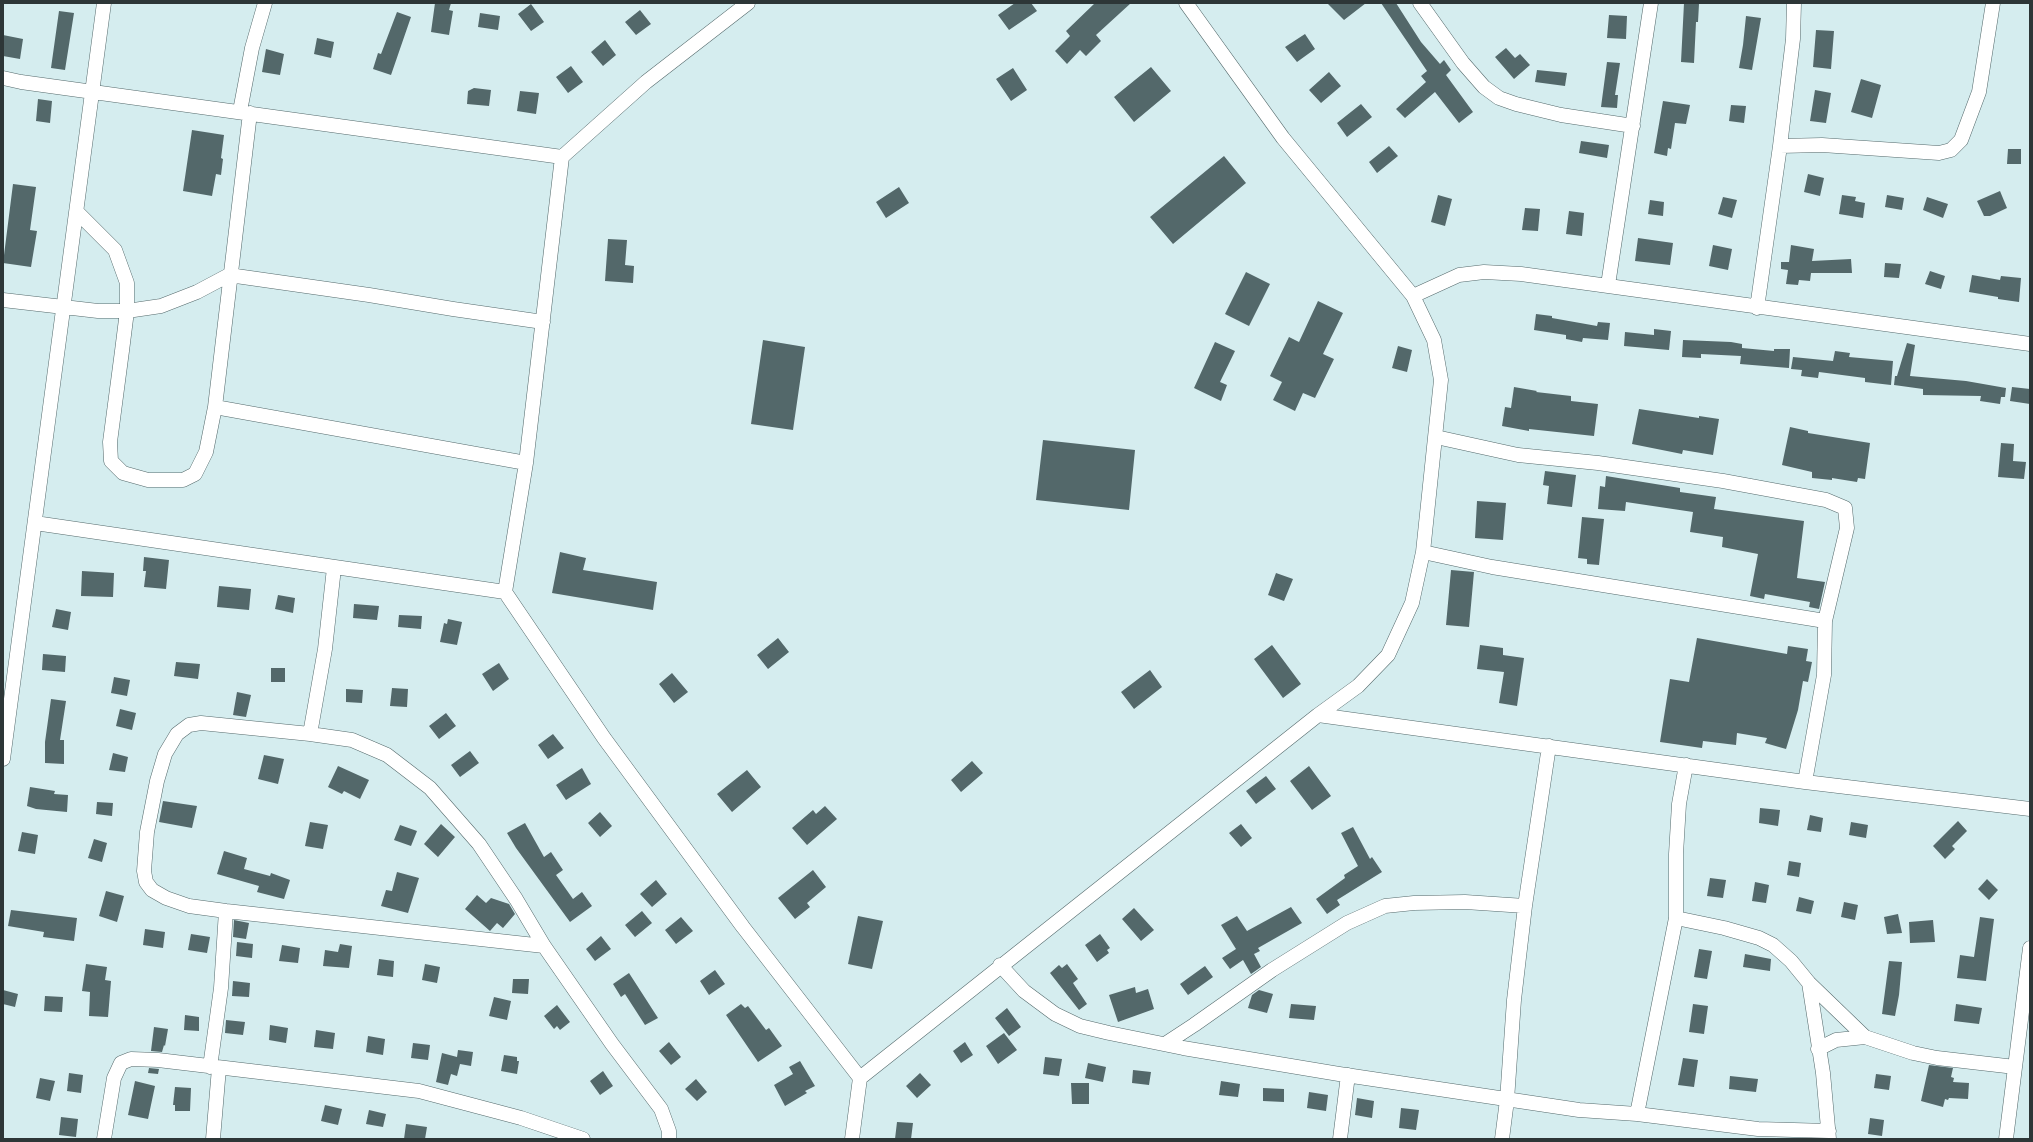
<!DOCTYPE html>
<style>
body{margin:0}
#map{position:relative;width:2033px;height:1142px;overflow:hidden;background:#d5edef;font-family:"Asap Condensed",sans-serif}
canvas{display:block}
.frame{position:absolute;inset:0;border:4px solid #2d3637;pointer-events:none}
</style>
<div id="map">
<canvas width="2033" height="1142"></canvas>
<div class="frame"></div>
</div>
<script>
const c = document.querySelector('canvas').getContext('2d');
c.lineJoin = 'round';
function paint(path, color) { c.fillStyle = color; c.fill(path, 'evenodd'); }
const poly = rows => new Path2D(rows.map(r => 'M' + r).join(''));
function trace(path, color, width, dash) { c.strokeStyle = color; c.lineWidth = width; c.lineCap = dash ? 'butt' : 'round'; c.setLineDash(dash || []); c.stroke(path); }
const building = poly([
 [435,3,451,3,449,10,453,11,449,35,431,32],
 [1015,3,1031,3,1037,11,1009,30,998,15],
 [1095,3,1131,3,1096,35,1101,41,1086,56,1080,50,1067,64,1055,51,1070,36,1066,31],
 [1327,3,1366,3,1344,20],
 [1381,3,1396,3,1421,42,1440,64,1444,60,1451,70,1446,75,1473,112,1459,123,1435,92,1405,118,1396,109,1426,82,1421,76,1427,71],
 [1684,3,1699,4,1698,22,1696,22,1694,63,1681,62],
 [531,4,544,22,531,31,518,14],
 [640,10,651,24,636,35,625,22],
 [59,11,74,13,65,70,51,68],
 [397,12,411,17,391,75,373,69,378,53,381,54],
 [480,13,500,16,498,30,478,27],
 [1609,15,1627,16,1626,39,1607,38],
 [1746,16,1761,18,1752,70,1739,68,1743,45],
 [1816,30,1834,31,1831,69,1813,67],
 [1305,34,1315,49,1297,62,1285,47],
 [3,35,23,39,20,59,3,56],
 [317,38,334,42,331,58,314,54],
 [605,40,616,55,603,66,591,52],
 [1506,48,1515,58,1520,54,1530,65,1514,79,1495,57],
 [266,49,284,54,280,75,262,72],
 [1607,62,1620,63,1615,95,1618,95,1617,108,1601,107],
 [571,66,583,82,568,93,556,77],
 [1151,67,1171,91,1134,122,1114,97],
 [1013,68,1027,90,1011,101,996,79],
 [1537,70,1567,73,1565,86,1535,82],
 [1329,72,1341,86,1321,103,1309,90],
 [1861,79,1881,85,1872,118,1851,112],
 [474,88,491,90,489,106,467,104,468,91],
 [1815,90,1831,93,1826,123,1810,121],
 [520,91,539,93,536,114,517,111],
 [38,99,52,101,50,123,36,121],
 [1663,101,1690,105,1686,124,1675,123,1671,149,1668,148,1667,156,1654,153],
 [1361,104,1372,117,1347,137,1337,123],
 [1731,105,1746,106,1744,123,1729,121],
 [192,130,224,135,221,158,223,159,221,175,216,174,212,196,183,191],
 [1581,141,1609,145,1607,158,1579,153],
 [1389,146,1398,156,1377,173,1369,162],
 [2008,149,2021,149,2021,164,2007,164],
 [1224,156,1246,183,1173,244,1150,217],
 [1808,174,1824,178,1820,196,1804,192],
 [13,184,36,187,30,230,37,231,31,267,3,263],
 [899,187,909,203,886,218,876,202],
 [2000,191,2007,208,1990,216,1984,216,1977,201],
 [1438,195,1452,199,1445,226,1431,222],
 [1842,195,1856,197,1855,201,1865,203,1863,218,1839,214],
 [1887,195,1904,198,1902,210,1885,207],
 [1723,197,1737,200,1732,218,1718,214],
 [1927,197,1948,204,1943,218,1923,210],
 [1650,200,1664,202,1663,216,1648,214],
 [1525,208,1540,209,1538,231,1522,230],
 [1569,211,1584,213,1582,236,1566,234],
 [1638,238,1673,243,1670,265,1635,261],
 [608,239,627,240,625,265,634,266,633,283,605,281],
 [1713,245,1732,249,1728,270,1709,266],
 [1791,245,1814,249,1812,261,1851,259,1852,273,1811,273,1810,281,1799,280,1798,285,1786,284,1788,270,1781,269,1781,262,1789,262],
 [1885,263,1901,264,1899,278,1884,277],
 [1930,271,1945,276,1941,289,1925,284],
 [1246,272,1270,284,1249,326,1225,314],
 [1972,275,2000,280,2001,276,2021,278,2019,302,1998,299,1998,297,1969,292],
 [1318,301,1343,313,1323,354,1334,359,1315,398,1303,393,1295,411,1273,400,1282,382,1270,376,1289,337,1299,342],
 [1536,314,1552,316,1552,318,1597,326,1598,322,1610,323,1608,340,1583,338,1582,342,1566,339,1566,335,1534,330],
 [1654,329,1671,331,1669,350,1624,346,1625,332,1654,335],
 [763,340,805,347,793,430,751,424],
 [1683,340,1731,342,1742,344,1742,348,1774,351,1774,349,1790,349,1789,368,1740,364,1741,356,1701,354,1701,358,1682,357],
 [1215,342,1235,351,1220,382,1227,385,1221,401,1194,388],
 [1907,343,1915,345,1910,376,1966,381,2006,388,2005,397,2001,397,2000,404,1980,401,1981,396,1923,395,1923,389,1894,385,1895,376,1897,376],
 [1398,346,1412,350,1407,372,1392,368],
 [1835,351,1850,353,1849,357,1893,361,1891,385,1865,382,1865,378,1819,372,1818,378,1801,376,1802,370,1791,369,1793,357,1833,361],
 [1514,387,1537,391,1536,392,1571,396,1571,401,1598,404,1594,436,1529,429,1529,431,1502,426,1505,407,1511,408],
 [2012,387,2030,389,2030,404,2010,401],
 [1639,409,1699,418,1699,416,1719,419,1713,455,1683,450,1682,454,1632,444],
 [1790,427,1808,431,1808,433,1870,443,1865,479,1858,478,1857,482,1832,478,1832,480,1812,478,1812,472,1782,465],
 [1043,440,1135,450,1129,510,1036,500],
 [2001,443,2014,444,2013,461,2026,462,2024,479,1998,477],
 [1545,471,1576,475,1572,507,1547,504,1549,486,1543,485],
 [1606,476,1680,488,1680,492,1716,497,1714,509,1804,521,1797,578,1825,582,1819,609,1809,607,1810,602,1765,594,1764,599,1750,596,1758,554,1722,547,1723,537,1690,532,1693,512,1626,502,1625,511,1598,509,1600,486,1605,487],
 [1477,501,1506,503,1503,540,1475,538],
 [1582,517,1604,519,1599,565,1587,564,1587,559,1578,558],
 [560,552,586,558,583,570,657,582,653,610,552,593],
 [144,557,169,560,166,589,144,587,146,571,143,571],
 [1451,570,1474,572,1469,627,1446,625],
 [82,571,114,573,113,597,81,596],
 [1276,573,1293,579,1284,601,1268,595],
 [219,586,251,589,249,610,217,607],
 [278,595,295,598,293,613,275,609],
 [354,604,379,606,377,620,353,618],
 [56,609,71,612,68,630,52,627],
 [399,615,422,616,421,629,398,627],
 [448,619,462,622,457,645,440,642,444,623,447,624],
 [778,638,789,652,768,669,757,655],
 [1697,638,1787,654,1788,646,1808,649,1806,661,1812,662,1808,682,1803,681,1798,710,1786,749,1765,743,1767,738,1737,733,1736,745,1703,741,1702,748,1660,742,1670,679,1689,682],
 [1272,645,1301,684,1283,698,1254,659],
 [1480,645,1503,648,1503,655,1524,658,1517,706,1499,703,1504,672,1477,669],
 [43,654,66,656,65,672,42,670],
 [176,662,200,664,198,679,174,676],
 [499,663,509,679,493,691,482,674],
 [271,668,285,668,285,682,271,682],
 [1150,670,1162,687,1134,709,1121,692],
 [672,673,688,692,674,703,659,684],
 [114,677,130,680,127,696,111,693],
 [392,688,408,689,407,707,390,706],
 [346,689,363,690,362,703,346,702],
 [237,692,251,695,246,717,233,715],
 [51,699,66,701,60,740,64,740,64,764,45,763,45,742],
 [120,709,136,713,132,730,116,726],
 [446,713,456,726,439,739,429,726],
 [553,734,564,748,548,759,538,745],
 [470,751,479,763,460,777,451,765],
 [113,753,128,757,125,772,109,770],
 [264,755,284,759,278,784,258,779],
 [972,761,983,773,961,792,951,780],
 [338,766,369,780,360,799,344,791,342,794,328,787],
 [1309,766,1331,796,1312,810,1290,781],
 [582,768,591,784,566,800,556,785],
 [747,770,761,787,732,812,717,794],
 [1266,776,1276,789,1256,804,1246,791],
 [30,787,55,791,54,794,68,795,67,812,36,809,27,806],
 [163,801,197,806,192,828,159,822],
 [97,802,113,803,112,816,96,814],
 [825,806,837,819,807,845,792,828,813,810,816,814],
 [1760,808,1780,810,1778,826,1759,823],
 [600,812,612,826,600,837,588,823],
 [1810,815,1823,818,1821,832,1807,830],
 [1958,821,1967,831,1952,846,1955,849,1945,859,1933,846],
 [310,822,328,825,323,849,305,846],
 [1851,822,1868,825,1866,838,1849,835],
 [525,823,544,857,551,852,563,870,556,875,573,899,582,892,592,906,570,922,516,848,507,833],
 [441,824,455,837,438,857,424,844],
 [1241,824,1252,838,1241,847,1229,833],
 [400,825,417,831,411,846,394,840],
 [1353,827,1370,859,1372,857,1382,872,1337,900,1340,905,1327,914,1316,899,1345,878,1344,875,1358,866,1341,833],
 [22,832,38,835,35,854,18,851],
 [94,839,107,843,102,862,88,858],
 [224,851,247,858,244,869,270,876,271,873,290,880,284,899,257,892,259,886,217,874],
 [1789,861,1801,863,1799,877,1787,875],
 [813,870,826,887,807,903,810,907,795,919,778,898],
 [397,872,419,878,408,913,381,906,386,890,392,891],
 [1710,878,1726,880,1723,898,1707,896],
 [1987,879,1998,890,1989,900,1978,889],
 [656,880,667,894,652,907,640,894],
 [1755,882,1769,885,1766,903,1752,901],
 [106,891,124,896,117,922,99,916],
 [477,895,486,903,491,898,509,904,515,914,503,928,497,923,490,931,465,909],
 [1799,897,1814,901,1811,914,1796,911],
 [1844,902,1858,905,1855,920,1841,917],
 [1291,907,1302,923,1258,948,1260,951,1254,954,1261,967,1251,974,1243,960,1230,969,1222,958,1236,949,1221,925,1237,916,1247,931],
 [1134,908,1154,930,1141,941,1122,919],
 [11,910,77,918,74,941,43,937,44,932,8,926],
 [642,911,652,923,635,937,625,925],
 [1898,914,1902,933,1887,934,1884,917],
 [858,916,883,921,872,969,848,964],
 [681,917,693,931,676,944,665,930],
 [1980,917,1994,919,1986,981,1957,978,1960,955,1974,957],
 [234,920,249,923,246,939,233,937],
 [1933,920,1935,942,1910,943,1909,922],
 [145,929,165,932,163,948,143,945],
 [191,934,210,937,207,953,188,950],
 [1100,934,1110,948,1107,950,1109,953,1097,962,1085,945],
 [601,936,611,949,595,961,586,949],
 [237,942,253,944,252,958,236,956],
 [340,944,352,946,349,968,323,966,325,950,338,952],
 [282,945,300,948,298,963,279,961],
 [1699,949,1712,951,1707,979,1694,977],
 [1745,954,1771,959,1770,971,1743,967],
 [379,959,394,961,393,977,377,975],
 [1889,961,1902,962,1899,995,1895,1016,1882,1014],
 [86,964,107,967,105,980,111,981,108,1017,89,1016,90,992,82,991],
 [425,964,440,967,437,983,422,980],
 [1067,964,1078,979,1073,983,1087,1004,1079,1010,1050,973,1059,965,1062,968],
 [1205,966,1213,977,1188,995,1180,984],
 [715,970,725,984,709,995,700,981],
 [629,973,658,1018,645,1025,625,994,621,997,613,984],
 [513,979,529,979,528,994,512,993],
 [233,981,250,983,249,997,232,996],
 [1135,987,1136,993,1148,989,1154,1009,1118,1022,1109,995],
 [3,990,18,994,15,1007,3,1004],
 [1259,990,1273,994,1267,1013,1248,1008,1252,995],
 [45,996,63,997,62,1012,44,1011],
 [494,997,511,1001,507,1020,489,1016],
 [741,1004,745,1008,748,1006,766,1030,769,1028,782,1046,758,1062,726,1015],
 [1291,1004,1316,1006,1314,1020,1289,1018],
 [1693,1004,1708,1006,1704,1034,1689,1032],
 [1956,1004,1982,1008,1979,1024,1954,1021],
 [557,1005,570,1022,560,1030,557,1026,554,1029,544,1016],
 [1007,1008,1021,1027,1009,1036,995,1018],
 [185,1015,199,1017,199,1031,184,1030],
 [226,1020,245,1022,243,1035,225,1033],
 [270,1025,288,1028,286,1043,269,1040],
 [154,1027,168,1029,165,1046,164,1045,162,1052,151,1051],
 [316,1030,335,1033,333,1049,314,1047],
 [1004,1033,1017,1050,998,1064,986,1046],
 [368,1036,385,1039,383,1055,366,1052],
 [669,1042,681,1057,671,1065,659,1051],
 [965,1042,973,1055,961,1063,953,1051],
 [413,1043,430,1045,428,1060,411,1058],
 [458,1050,473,1052,471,1066,460,1064,457,1076,451,1074,448,1085,436,1082,442,1053,457,1057],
 [504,1055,517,1057,517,1061,519,1061,517,1074,501,1071],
 [1045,1057,1062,1059,1059,1076,1043,1074],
 [1683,1058,1698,1060,1694,1087,1678,1085],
 [800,1061,815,1086,805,1091,807,1093,785,1106,774,1085,793,1074,789,1067],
 [1088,1063,1106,1067,1103,1082,1085,1078],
 [1929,1065,1953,1068,1951,1077,1954,1078,1953,1082,1969,1083,1968,1099,1949,1098,1948,1100,1945,1099,1943,1107,1921,1101],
 [149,1068,159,1069,158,1074,148,1073],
 [1133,1070,1151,1072,1149,1085,1132,1083],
 [603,1071,613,1086,600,1095,590,1081],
 [69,1073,83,1075,81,1093,67,1091],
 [920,1073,931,1085,917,1098,906,1086],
 [1876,1074,1891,1076,1889,1090,1874,1088],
 [1730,1076,1758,1079,1756,1092,1729,1089],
 [40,1078,55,1081,50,1101,36,1098],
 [696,1079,707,1092,697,1101,685,1089],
 [135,1081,155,1086,148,1119,128,1115],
 [1221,1081,1240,1084,1238,1097,1219,1095],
 [1071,1083,1089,1083,1089,1104,1072,1104],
 [175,1087,191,1088,190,1111,175,1111,175,1105,173,1105],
 [1263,1088,1284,1089,1284,1102,1263,1101],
 [1309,1092,1328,1095,1326,1111,1307,1108],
 [1357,1098,1374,1101,1372,1118,1355,1115],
 [325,1105,342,1109,338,1125,321,1121],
 [1401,1108,1419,1110,1416,1130,1399,1128],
 [369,1110,386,1114,383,1127,366,1124],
 [61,1117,78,1119,76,1137,59,1135],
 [1870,1118,1884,1120,1882,1136,1868,1134],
 [897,1122,913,1123,911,1139,895,1139],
 [406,1124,427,1127,425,1139,404,1139]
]);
const street = poly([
 [748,3,646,82,562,157,526,463,505,592,604,738,743,927,860,1078],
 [1420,3,1463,63,1484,87,1499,98,1516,104,1561,115,1633,126],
 [3,78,21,82,562,157],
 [240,111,252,48,265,3],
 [250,113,215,407,526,463],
 [1780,146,1822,145,1939,153,1951,150,1961,140,1979,92,1993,3],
 [77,212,115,250,127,283,127,311,122,351,110,442,111,461,123,473,148,480,183,480,195,474,206,452,215,407],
 [1608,285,1651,3],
 [1413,296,1459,275,1484,272,1521,274,2030,344],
 [3,300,98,311,127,311,161,306,197,292,229,275,369,295,453,309,543,322],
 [1757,308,1780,146,1793,39,1794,3],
 [1436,437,1518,455,1598,463,1723,481,1826,500,1845,508,1847,528,1825,621,1824,675,1805,782],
 [35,523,505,592],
 [1423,552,1492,567,1825,621],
 [1318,715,1805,782,2030,809],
 [310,734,325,649,334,568],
 [3,759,104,3],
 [1676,918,1724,928,1759,938,1773,945,1791,961,1809,983,1865,1037,1913,1053,1937,1058,2015,1067],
 [544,946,226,911,189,906,166,898,152,890,146,882,144,871,147,832,157,781,165,754,177,734,189,725,201,723,310,734,352,740,387,755,430,788,479,844,516,899,544,946,612,1044,661,1109,669,1131,669,1139],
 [1000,965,1024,991,1055,1014,1080,1026,1109,1033,1183,1048,1339,1074,1579,1110,1637,1114,1758,1129,1829,1131],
 [1809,983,1823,1073,1829,1139],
 [1165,1044,1194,1025,1272,970,1347,923,1385,906,1414,903,1465,902,1525,906],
 [1818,1049,1836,1040,1865,1037],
 [210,1067,221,988,226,911],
 [1637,1114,1676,918,1676,854,1679,804,1686,765],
 [104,1139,114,1078,121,1063,131,1059,158,1060,419,1091,521,1118,583,1139],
 [213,1139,219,1068],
 [852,1139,860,1078,1318,715,1358,686,1388,655,1412,603,1423,552,1441,380,1434,340,1413,296,1283,138,1186,3],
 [1340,1139,1348,1075],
 [1502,1139,1507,1100,1514,1000,1525,906,1549,746],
 [2006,1139,2030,948]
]);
paint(building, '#53686a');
trace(street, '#556a6c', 15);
trace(street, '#fff', 14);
</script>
